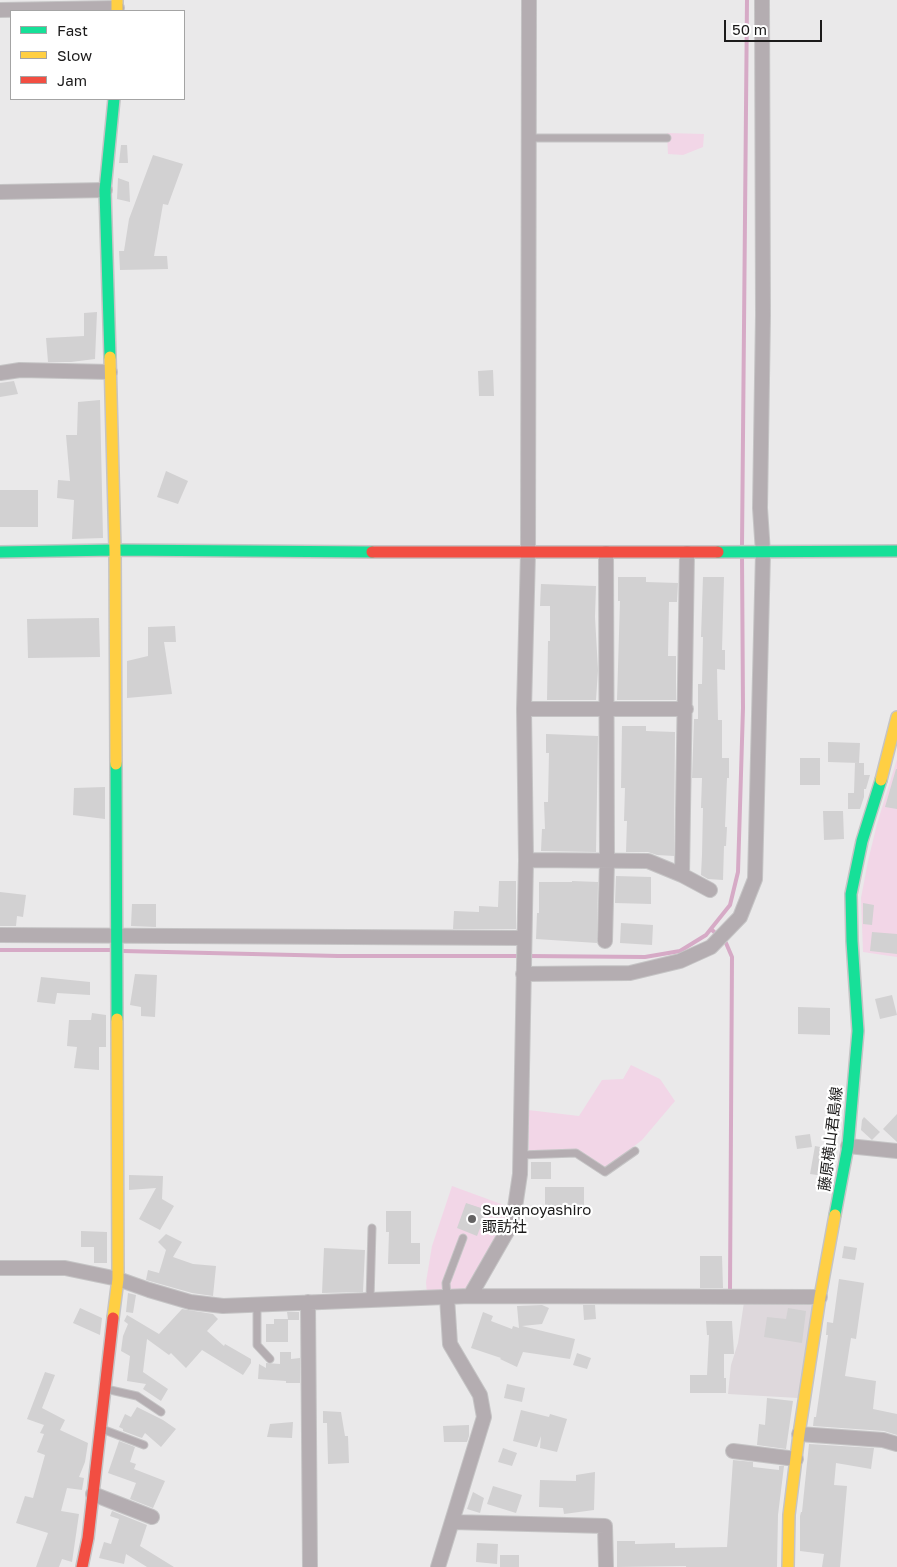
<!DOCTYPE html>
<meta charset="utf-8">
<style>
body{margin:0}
#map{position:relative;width:897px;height:1567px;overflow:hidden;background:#eae9ea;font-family:"Golos Text",sans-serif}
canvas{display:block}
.legend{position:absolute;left:10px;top:10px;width:175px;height:90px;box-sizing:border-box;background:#fff;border:1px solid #a4a4a4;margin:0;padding:6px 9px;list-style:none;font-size:15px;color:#1c1b1b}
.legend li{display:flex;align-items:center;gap:10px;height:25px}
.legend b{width:25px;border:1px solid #a4a4a4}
.scale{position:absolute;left:724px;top:20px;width:98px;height:22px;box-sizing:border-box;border:2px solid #1c1b1b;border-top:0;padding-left:6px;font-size:15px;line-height:18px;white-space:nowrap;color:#1c1b1b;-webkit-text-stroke:4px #fff;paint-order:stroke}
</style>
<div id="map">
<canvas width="897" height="1567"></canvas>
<ul class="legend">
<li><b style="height:6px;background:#16e098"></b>Fast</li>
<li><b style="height:6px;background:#ffcf43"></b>Slow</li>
<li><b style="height:6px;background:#f24e42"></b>Jam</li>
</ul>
<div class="scale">50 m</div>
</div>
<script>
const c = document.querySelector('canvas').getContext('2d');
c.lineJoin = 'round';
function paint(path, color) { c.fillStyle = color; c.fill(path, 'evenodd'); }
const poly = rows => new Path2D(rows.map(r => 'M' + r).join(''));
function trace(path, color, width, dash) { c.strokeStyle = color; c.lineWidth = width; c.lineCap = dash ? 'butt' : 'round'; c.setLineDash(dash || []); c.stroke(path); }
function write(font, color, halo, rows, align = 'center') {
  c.font = font + ' "Golos Text","Noto Sans JP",sans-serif'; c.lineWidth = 4.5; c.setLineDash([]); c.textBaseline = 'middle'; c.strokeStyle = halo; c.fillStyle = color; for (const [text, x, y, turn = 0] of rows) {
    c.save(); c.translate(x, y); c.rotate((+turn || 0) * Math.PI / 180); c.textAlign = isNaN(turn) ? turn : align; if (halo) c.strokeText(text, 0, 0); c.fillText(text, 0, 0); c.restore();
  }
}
const built = poly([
 [744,1302,813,1305,798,1398,728,1394,731,1365,738,1343]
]);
const green = poly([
 [667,133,704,134,703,147,683,155,668,154],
 [897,759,897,957,863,952,861,898,868,861,877,824],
 [631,1065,660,1079,675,1101,642,1140,605,1169,577,1149,529,1151,528,1110,579,1116,602,1080,623,1079],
 [452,1186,512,1208,469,1294,427,1295,426,1282,432,1246]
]);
const stream = poly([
 [742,545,747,0],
 [711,929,726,943,732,957,730,1289],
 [0,950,111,950],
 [123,951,338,956,521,956],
 [528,956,645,957,680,951,706,935,730,905,738,872,743,708,742,557]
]);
const building = poly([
 [121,145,127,145,128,163,119,163],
 [153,155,183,164,168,205,163,204,154,256,167,256,168,269,120,270,119,251,124,251,129,219],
 [118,178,129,182,130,202,117,199],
 [97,312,95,359,71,362,48,362,46,338,84,336,84,313],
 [493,370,494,396,479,396,478,371],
 [14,381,18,394,0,397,0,383],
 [100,400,103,538,72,539,74,500,57,498,58,480,70,481,66,435,77,435,78,402],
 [166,471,188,481,178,504,157,497],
 [0,490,38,490,38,527,0,527],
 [618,577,646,577,646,582,678,583,677,602,669,602,668,656,676,656,676,700,617,700,620,601,618,601],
 [703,577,724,577,722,650,725,650,725,670,717,669,718,720,722,720,722,758,729,758,729,778,727,778,725,827,727,827,726,846,724,846,723,880,708,879,701,875,702,855,703,808,701,808,702,778,692,778,694,719,698,719,698,684,702,684,703,637,701,637],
 [541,584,596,586,595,617,598,670,596,700,547,700,548,641,550,641,550,606,540,606],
 [99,618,100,657,28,658,27,619],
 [175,626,176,642,164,642,172,694,127,698,127,661,148,656,148,627],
 [622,726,646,726,646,731,675,732,674,856,657,855,648,852,626,852,627,821,624,821,625,788,621,788],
 [546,734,598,736,596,852,541,851,542,829,545,829,544,802,548,802,549,753,546,753],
 [828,742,860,743,859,763,828,762],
 [800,758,820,758,820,785,800,785],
 [855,763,864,763,864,775,870,775,866,789,864,789,864,797,860,809,848,809,848,793,854,793],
 [896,769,897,769,897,809,885,807],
 [105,787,105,819,73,815,74,788],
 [823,811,843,811,844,839,824,840],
 [616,876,651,877,651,904,615,903],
 [499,881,516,881,516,929,453,929,454,911,479,912,479,906,498,907],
 [572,881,598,882,597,943,536,939,537,913,539,913,539,882,572,882],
 [0,892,26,895,23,917,17,916,16,926,0,926],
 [863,903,874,905,872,925,863,924],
 [132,904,156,904,156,927,131,926],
 [621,923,653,925,652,945,620,943],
 [872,932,897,934,897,954,870,951],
 [135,974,157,975,155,1017,141,1016,141,1007,130,1005],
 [41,977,90,982,90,995,57,993,55,1004,37,1002],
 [892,995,897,1015,880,1019,875,999],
 [798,1007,830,1008,830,1035,798,1034],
 [92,1013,106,1015,106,1047,99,1047,99,1070,74,1068,77,1047,67,1046,69,1020,91,1020],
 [897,1114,897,1142,883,1129],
 [864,1117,880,1132,872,1140,861,1130,862,1120],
 [810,1134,812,1147,797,1149,795,1136],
 [815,1146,836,1150,831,1177,810,1174],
 [531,1162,551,1162,551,1179,531,1179],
 [129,1175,163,1176,162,1199,174,1206,160,1230,139,1219,156,1188,129,1190],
 [545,1187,584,1187,584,1215,545,1216],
 [466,1203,487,1210,477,1236,457,1228],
 [386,1211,411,1211,411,1243,420,1243,420,1264,388,1264,389,1232,386,1232],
 [81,1231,107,1232,107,1263,94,1263,94,1247,81,1247],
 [166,1234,182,1242,173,1257,193,1264,216,1266,213,1296,192,1293,146,1280,148,1270,159,1273,166,1250,158,1242],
 [844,1246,857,1248,855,1260,842,1258],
 [324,1248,365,1250,363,1292,322,1293],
 [700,1256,722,1256,723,1288,700,1288],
 [839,1279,864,1283,856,1339,851,1338,845,1376,876,1381,873,1409,897,1414,897,1435,884,1431,813,1426,814,1417,816,1417,828,1335,826,1335,827,1322,833,1323],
 [128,1293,136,1295,133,1313,126,1312],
 [542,1305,549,1308,542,1324,522,1326,575,1339,570,1359,523,1352,517,1367,500,1359,501,1358,471,1348,483,1312,493,1316,491,1321,512,1329,513,1326,519,1328,517,1306],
 [583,1305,595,1305,596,1319,584,1320],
 [80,1308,102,1318,100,1335,73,1323],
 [788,1308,806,1311,802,1343,764,1337,767,1317,786,1319],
 [182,1309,213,1314,218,1319,207,1331,224,1346,225,1344,251,1359,251,1363,243,1375,202,1350,186,1368,171,1353,169,1355,147,1339,143,1372,168,1389,161,1401,143,1389,146,1384,127,1381,130,1356,121,1351,123,1336,128,1324,124,1321,127,1315,159,1334],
 [287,1312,299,1312,299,1320,288,1320,288,1342,266,1342,266,1324,274,1324,274,1319,288,1319],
 [706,1321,732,1321,734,1354,724,1354,724,1378,726,1378,726,1393,690,1393,690,1375,707,1375,709,1335,707,1335],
 [280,1352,291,1352,291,1359,300,1358,300,1383,286,1383,286,1381,258,1379,259,1364,266,1368,266,1363,280,1364],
 [577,1353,591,1358,587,1369,573,1365],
 [45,1372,55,1375,42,1408,65,1420,60,1430,88,1443,85,1462,79,1477,84,1478,82,1490,67,1488,61,1511,79,1514,72,1562,62,1559,59,1567,36,1567,48,1533,16,1523,25,1496,33,1498,45,1455,37,1452,44,1434,40,1433,44,1425,27,1419],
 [507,1384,525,1388,522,1402,504,1398],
 [767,1398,793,1401,786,1449,757,1445,759,1424,765,1425],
 [137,1407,163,1420,176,1429,161,1447,145,1433,142,1438,139,1437,123,1431,123,1429,119,1427,125,1414,131,1417],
 [521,1410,549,1417,550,1414,567,1419,557,1452,540,1448,541,1436,537,1447,536,1447,513,1441],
 [323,1411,341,1412,345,1436,348,1436,349,1463,328,1464,327,1423,323,1423],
 [293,1422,292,1438,267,1437,270,1424],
 [469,1425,469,1436,467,1442,444,1442,443,1426],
 [119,1441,135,1447,130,1462,136,1464,134,1469,165,1481,153,1508,130,1499,136,1483,108,1473],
 [809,1444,874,1448,871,1469,836,1463,834,1485,847,1486,840,1567,822,1567,824,1554,800,1551,800,1516,801,1512,802,1512],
 [503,1448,517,1453,512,1466,498,1462],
 [733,1460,753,1462,753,1467,779,1470,779,1466,784,1466,778,1515,777,1567,686,1567,686,1566,617,1567,617,1541,635,1541,635,1544,675,1543,675,1548,727,1547],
 [595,1472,594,1510,564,1514,563,1508,539,1507,540,1480,576,1481,576,1475],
 [493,1486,522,1495,516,1513,487,1504],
 [473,1492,484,1498,480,1513,467,1509],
 [112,1511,147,1525,140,1546,174,1567,147,1567,126,1554,124,1564,99,1558,104,1542,111,1544,119,1519,110,1516],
 [477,1543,498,1544,497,1564,476,1562],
 [500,1555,519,1555,519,1567,500,1567]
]);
const lane = poly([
 [529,138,667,138],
 [520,1155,576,1153,605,1172,635,1151],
 [447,1297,446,1283,463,1238],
 [370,1300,372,1228],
 [257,1305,257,1345,270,1359],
 [106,1389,137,1396,161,1412],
 [102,1429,144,1445]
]);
const street = poly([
 [0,10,117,8],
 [0,192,105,190],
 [0,373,20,370,110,372],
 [524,709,686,709],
 [526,860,648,861,682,875,687,553],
 [682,875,710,890],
 [0,935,524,938],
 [605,941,607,861,606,553],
 [523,974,630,973,680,961,711,947,740,917,755,879,763,553,760,508,763,315,762,0],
 [848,1146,897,1151],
 [0,1268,65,1268,118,1279,149,1290,190,1302,223,1306,470,1296,820,1297],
 [470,1296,513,1221,520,1174,526,860,524,709,528,553,529,0],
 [308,1302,310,1567],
 [799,1434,883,1440,897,1444],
 [733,1451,796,1459],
 [93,1494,152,1517],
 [452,1522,605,1526,606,1567],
 [438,1567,484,1417,480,1395,450,1344,447,1297]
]);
const fast = poly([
 [110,357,105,190,114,99],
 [0,552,115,550,372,552],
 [718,552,897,551],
 [116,764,117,1019],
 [835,1215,848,1146,858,1031,852,941,851,894,862,841,881,780]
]);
const slow = poly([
 [117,0,117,11],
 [110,357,115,550,116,764],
 [881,780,897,717],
 [113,1318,118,1279,117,1019],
 [788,1567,789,1515,799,1434,820,1297,835,1215]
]);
const jam = poly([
 [372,552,718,552],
 [82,1567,88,1538,113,1318]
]);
const markers = [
 [472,1219,5,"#646363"]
];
const streetNames = [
 ["藤原横山君島線",831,1139,-83]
];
const poiNames = [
 ["Suwanoyashiro",482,1210],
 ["諏訪社",482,1227]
];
paint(built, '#ded8dc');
paint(green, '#f2d6e7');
trace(stream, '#d6aac6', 4);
paint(building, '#d2d1d2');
trace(lane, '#c5c4c5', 9);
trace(street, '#c5c4c5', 16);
trace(fast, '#c5c4c5', 14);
trace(slow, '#c5c4c5', 14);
trace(jam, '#c5c4c5', 14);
trace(lane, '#b4adb1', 7);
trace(street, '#b4adb1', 14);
trace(fast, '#16e098', 11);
trace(slow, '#ffcf43', 11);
trace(jam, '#f24e42', 11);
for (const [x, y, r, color] of markers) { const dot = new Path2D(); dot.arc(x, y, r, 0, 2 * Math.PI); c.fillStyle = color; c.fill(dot); trace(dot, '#fff', 2); }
write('15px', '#1c1b1b', '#fff', streetNames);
write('15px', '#1c1b1b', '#fff', poiNames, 'left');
</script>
